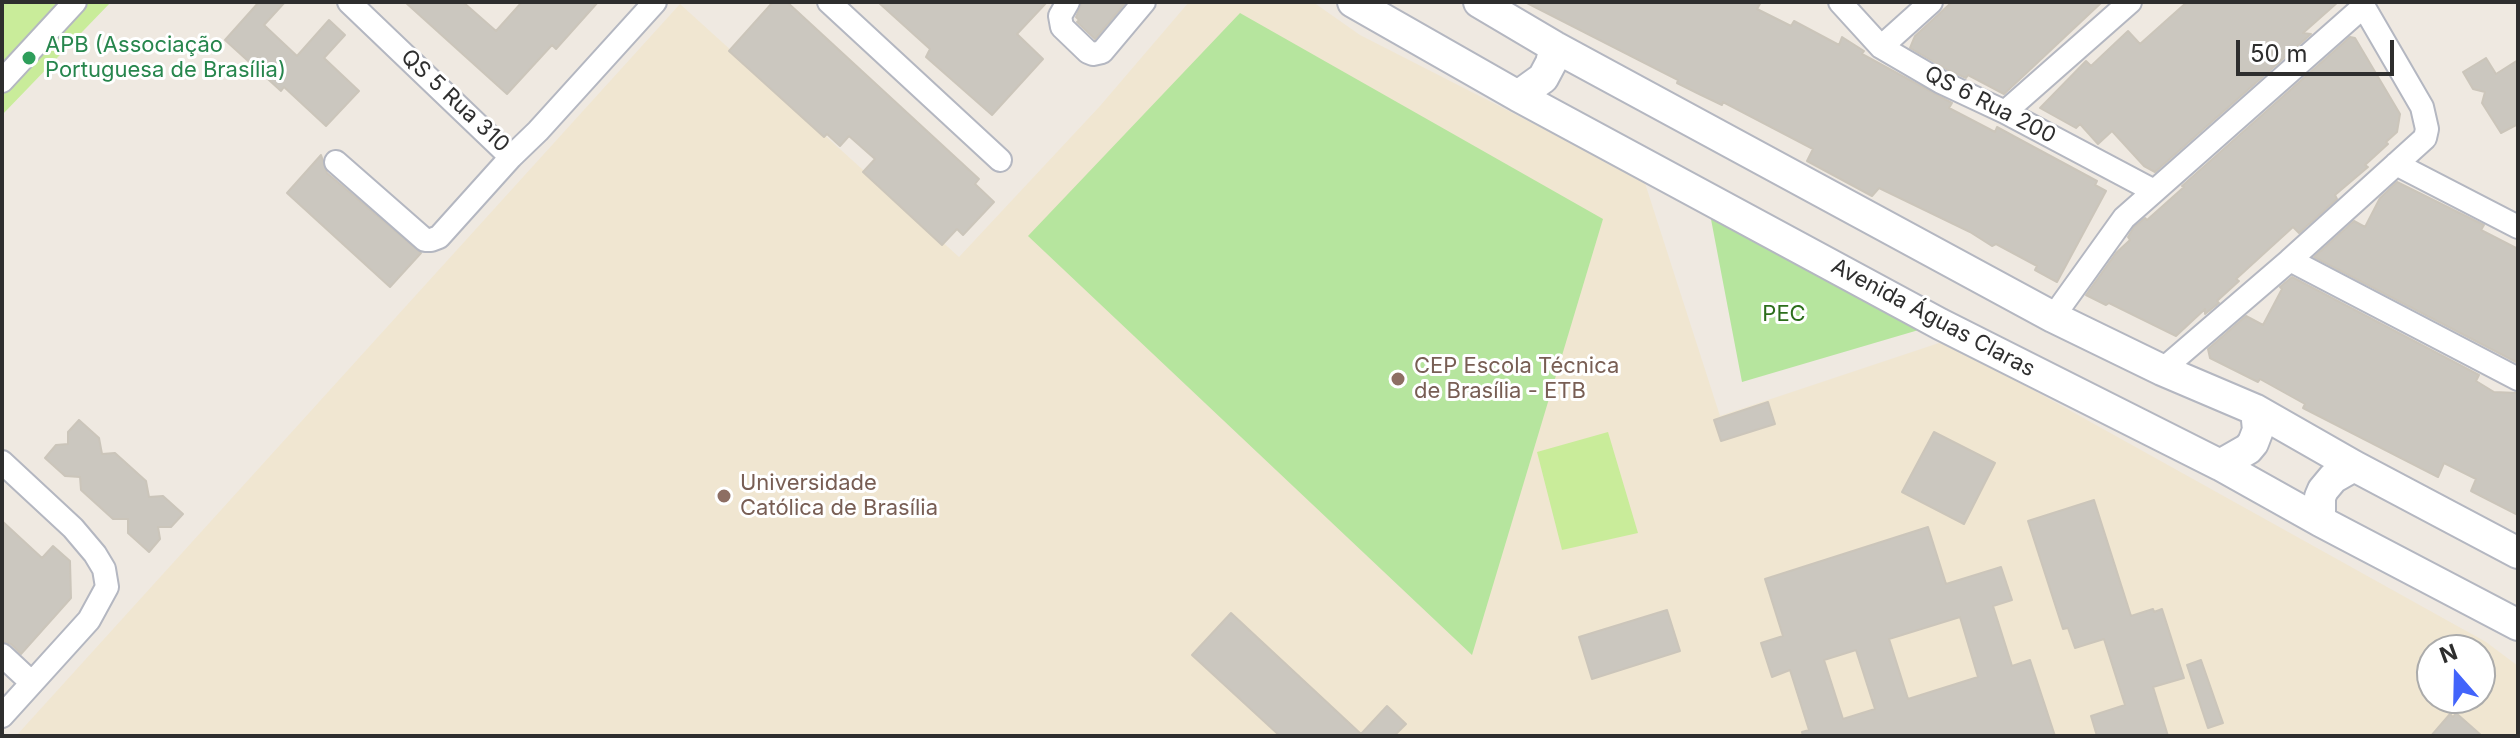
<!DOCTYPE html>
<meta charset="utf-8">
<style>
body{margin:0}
#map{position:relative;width:2520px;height:738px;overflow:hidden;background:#efe9e1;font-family:Inter,sans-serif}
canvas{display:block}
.frame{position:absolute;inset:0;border:4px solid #2e2e2e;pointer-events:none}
.north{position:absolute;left:2416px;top:634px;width:80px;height:80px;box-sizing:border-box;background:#fff;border:2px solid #ababab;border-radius:50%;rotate:340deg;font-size:22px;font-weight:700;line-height:32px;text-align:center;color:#2e2e2e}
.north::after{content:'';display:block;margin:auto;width:28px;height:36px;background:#4264fb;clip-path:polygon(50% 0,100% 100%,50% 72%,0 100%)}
.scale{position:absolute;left:2236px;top:40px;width:158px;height:36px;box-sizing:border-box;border:4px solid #2e2e2e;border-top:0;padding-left:10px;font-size:24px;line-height:28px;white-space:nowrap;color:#2e2e2e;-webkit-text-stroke:6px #fff;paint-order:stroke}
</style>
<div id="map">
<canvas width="2520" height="738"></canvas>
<div class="frame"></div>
<div class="north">N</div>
<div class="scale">50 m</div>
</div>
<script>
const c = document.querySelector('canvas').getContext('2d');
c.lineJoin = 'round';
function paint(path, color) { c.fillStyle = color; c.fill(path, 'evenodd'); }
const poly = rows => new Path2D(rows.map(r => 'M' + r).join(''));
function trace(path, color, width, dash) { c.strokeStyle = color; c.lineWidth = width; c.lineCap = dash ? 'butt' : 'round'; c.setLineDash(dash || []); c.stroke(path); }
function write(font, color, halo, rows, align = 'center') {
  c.font = font + ' Inter,sans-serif'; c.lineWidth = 6; c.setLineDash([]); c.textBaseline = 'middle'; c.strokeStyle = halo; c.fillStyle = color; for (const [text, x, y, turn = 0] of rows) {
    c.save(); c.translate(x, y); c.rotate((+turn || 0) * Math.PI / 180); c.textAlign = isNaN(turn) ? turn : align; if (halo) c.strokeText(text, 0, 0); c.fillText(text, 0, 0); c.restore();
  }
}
const education = poly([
 [1189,2,1313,2,1360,35,1644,180,1720,416,1945,341,2486,642,2518,666,2518,736,16,736,680,4,959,257,1100,106],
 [2432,650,2480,650,2480,698,2432,698]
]);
const green = poly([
 [1240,13,1603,219,1472,655,1028,236],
 [1710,214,1922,329,1742,382]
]);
const pitch = poly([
 [2,2,111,2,2,115],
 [1608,432,1638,533,1562,550,1537,452]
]);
const building = poly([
 [259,2,285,2,264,25,297,56,329,20,345,35,324,58,359,91,326,126,284,87,281,91,225,40,259,2],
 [405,2,463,2,496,31,522,2,598,2,556,49,552,45,507,94,405,2],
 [773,2,787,2,979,179,975,184,994,202,963,235,957,229,942,245,863,172,875,159,849,136,840,146,827,134,824,137,729,51,773,2],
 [878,2,1047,2,1017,34,1043,59,992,115,926,57,930,49,878,2],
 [1082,2,1126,2,1095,39,1077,22,1079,20,1076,17,1082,2],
 [1525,2,1761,2,1757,9,1791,26,1794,21,1839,45,1842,37,1864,51,1862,54,1952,103,1949,108,1995,132,1997,127,2019,139,2097,181,2095,185,2106,191,2057,282,2035,270,2037,266,1996,244,1992,246,1970,232,1879,188,1872,196,1807,161,1813,149,1723,102,1722,105,1699,94,1677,83,1678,80,1525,2],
 [1952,2,2102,2,2004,94,1968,75,1966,78,1948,70,1910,48,1915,36,1952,2],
 [2187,2,2338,2,2303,33,2311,34,2155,172,2144,166,2112,131,2098,144,2080,124,2076,128,2040,108,2086,61,2091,66,2128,31,2140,44,2187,2],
 [2350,37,2355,38,2400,114,2397,132,2386,142,2388,144,2365,165,2368,167,2335,195,2337,199,2299,233,2293,227,2236,279,2239,281,2217,301,2219,303,2205,314,2205,309,2176,336,2109,303,2106,305,2086,295,2116,253,2130,240,2128,237,2134,227,2145,218,2147,220,2184,187,2182,186,2350,37],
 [2486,58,2496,74,2518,60,2518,124,2501,133,2482,103,2485,92,2473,89,2463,72,2486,58],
 [321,155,327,173,421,253,390,287,287,193,321,155],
 [2397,182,2484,225,2481,230,2518,249,2518,363,2314,257,2354,221,2365,227,2380,198,2397,182],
 [2292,277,2479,375,2476,381,2494,392,2518,393,2518,515,2471,491,2476,479,2444,463,2438,477,2303,408,2305,404,2260,379,2258,382,2210,358,2208,349,2246,316,2263,325,2282,289,2280,287,2292,277],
 [1768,402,1775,424,1721,441,1714,420,1768,402],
 [79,420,99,438,102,454,115,453,146,481,149,497,163,496,183,514,171,527,158,527,160,539,149,552,128,533,128,519,113,519,81,490,80,477,65,476,45,458,56,445,68,444,68,432,79,420],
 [1934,432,1995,463,1964,524,1902,492,1934,432],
 [2094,500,2131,616,2153,609,2154,612,2162,609,2184,678,2153,687,2168,736,2097,736,2091,716,2125,705,2104,639,2075,648,2068,628,2063,629,2028,521,2094,500],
 [2,521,42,558,53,546,70,561,71,598,21,654,11,644,2,641,2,521],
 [1928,527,1946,584,2001,567,2012,600,1993,606,2012,666,2030,660,2055,736,1803,736,1802,732,1809,730,1790,670,1772,677,1761,643,1783,636,1765,579,1928,527],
 [1960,617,1978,677,1908,699,1889,639,1960,617],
 [1856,650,1875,709,1843,719,1824,660,1856,650],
 [1667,610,1680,651,1592,679,1579,637,1667,610],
 [1231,613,1361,734,1387,706,1406,724,1394,736,1280,736,1192,655,1231,613],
 [2201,660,2223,723,2208,728,2187,665,2201,660],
 [2456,713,2482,736,2431,736,2450,714,2453,717,2456,713]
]);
const street = poly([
 [349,2,511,157,538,131,655,2],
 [829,2,1000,160],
 [1068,2,1060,16,1062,27,1088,52,1093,54,1102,52,1144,2],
 [1840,2,1881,47,1941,82,2005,112,2154,191],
 [2361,2,2422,107,2427,129,2425,138,2290,260,2518,379],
 [1881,47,1931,2],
 [2,81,75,2],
 [2005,112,2130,2],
 [336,162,425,240,431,240,439,237,511,157],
 [2396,164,2518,227],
 [2053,317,2124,218,2364,6],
 [2162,370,2290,260],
 [2,462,73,528,95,554,104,569,107,587,89,620,2,716],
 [2,655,32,683]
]);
const secondary = poly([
 [1353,2,1518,96,1940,324,2220,465,2320,521,2518,625],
 [1479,2,1555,47,2053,317,2162,370,2256,410,2354,466,2518,553],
 [1518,96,1543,78,1551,63,1555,47],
 [2220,465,2248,449,2253,443,2258,430,2256,410],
 [2320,521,2320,497,2323,490,2333,478,2354,466]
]);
const markers = [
 [29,58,8,"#2e9e5b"],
 [1398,379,8,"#8d6e63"],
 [724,496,8,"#8d6e63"]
];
const leisureNames = [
 ["APB (Associação",45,45],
 ["Portuguesa de Brasília)",45,70]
];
const streetNames = [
 ["QS 5 Rua 310",455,101,43],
 ["QS 6 Rua 200",1990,105,27],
 ["Avenida Águas Claras",1933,318,28]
];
const parkNames = [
 ["PEC",1784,314]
];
const educationNames = [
 ["CEP Escola Técnica",1414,366],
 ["de Brasília - ETB",1414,391],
 ["Universidade",740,483],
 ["Católica de Brasília",740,508]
];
paint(education, '#f0e6d1');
paint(green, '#b6e59e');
paint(pitch, '#c9ec9a');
paint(building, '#cbc7bf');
trace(building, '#cbc5ba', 2);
trace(street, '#b4b7c1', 26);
trace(secondary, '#b4b7c1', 34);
trace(street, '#fff', 22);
trace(secondary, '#fff', 30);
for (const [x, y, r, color] of markers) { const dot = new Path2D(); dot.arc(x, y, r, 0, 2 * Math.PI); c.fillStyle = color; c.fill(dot); trace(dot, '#fff', 3); }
write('22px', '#27864d', '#fff', leisureNames, 'left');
write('22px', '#2e2e2e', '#fff', streetNames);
write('22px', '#2c6e1b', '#fff', parkNames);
write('22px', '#785e54', '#fff', educationNames, 'left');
</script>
